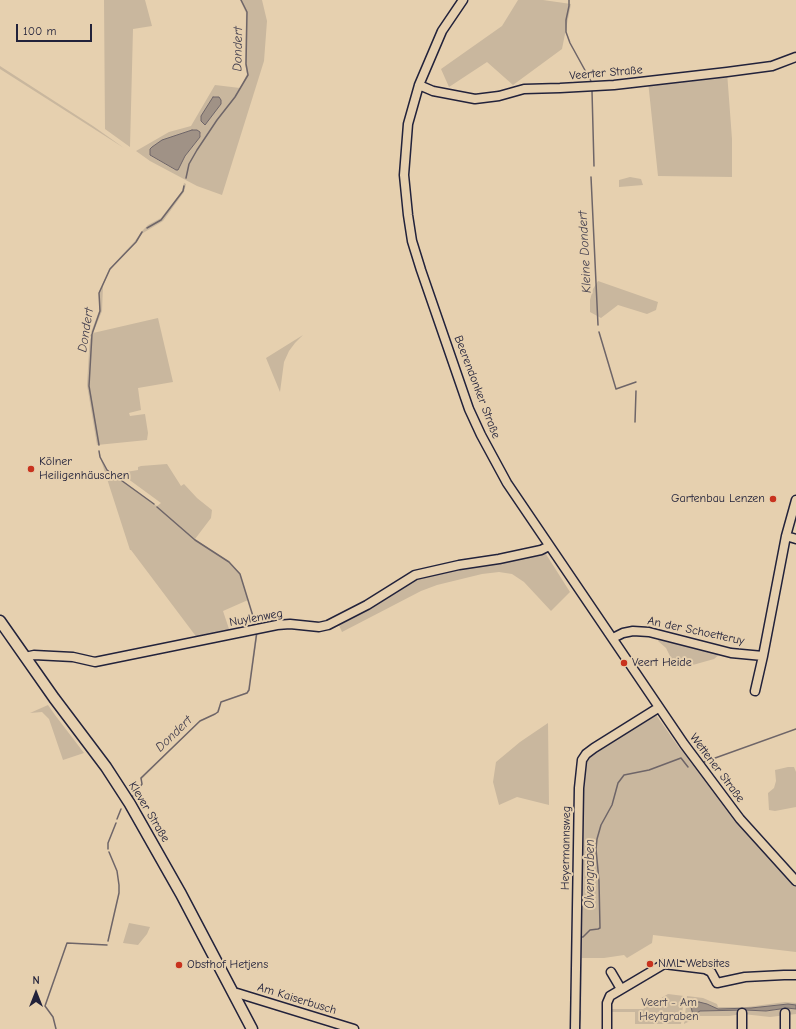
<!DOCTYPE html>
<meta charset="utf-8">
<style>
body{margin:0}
#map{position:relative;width:796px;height:1029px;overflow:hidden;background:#e6d0af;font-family:"Comic Neue",sans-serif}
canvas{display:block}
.north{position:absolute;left:16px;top:973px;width:40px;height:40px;-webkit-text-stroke:3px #e6d0af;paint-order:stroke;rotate:0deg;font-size:11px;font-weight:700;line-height:16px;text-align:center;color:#22223b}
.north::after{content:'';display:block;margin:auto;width:14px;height:18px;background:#22223b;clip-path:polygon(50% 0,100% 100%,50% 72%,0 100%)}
.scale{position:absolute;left:16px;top:24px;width:76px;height:18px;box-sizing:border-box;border:2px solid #22223b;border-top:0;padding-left:5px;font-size:12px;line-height:14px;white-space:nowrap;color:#22223b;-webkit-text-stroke:3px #e6d0af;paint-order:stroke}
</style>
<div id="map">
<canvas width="796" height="1029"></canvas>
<div class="north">N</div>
<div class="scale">100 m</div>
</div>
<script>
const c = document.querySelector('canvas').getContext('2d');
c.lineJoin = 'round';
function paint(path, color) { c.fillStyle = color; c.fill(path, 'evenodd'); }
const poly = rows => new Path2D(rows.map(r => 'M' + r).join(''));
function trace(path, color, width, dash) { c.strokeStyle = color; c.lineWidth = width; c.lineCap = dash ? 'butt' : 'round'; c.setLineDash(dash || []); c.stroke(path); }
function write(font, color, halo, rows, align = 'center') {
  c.font = font + ' "Comic Neue",sans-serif'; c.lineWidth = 4; c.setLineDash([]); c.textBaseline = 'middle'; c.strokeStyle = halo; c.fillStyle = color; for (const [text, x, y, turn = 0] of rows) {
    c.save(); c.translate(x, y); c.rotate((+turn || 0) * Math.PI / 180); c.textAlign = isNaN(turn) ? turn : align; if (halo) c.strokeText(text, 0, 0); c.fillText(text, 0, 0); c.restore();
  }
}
const green = poly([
 [104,0,145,0,152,26,133,29,130,147,105,129],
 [240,0,262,0,267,21,264,61,222,195,197,186,150,161,136,151,169,132,191,126,215,85,240,88,247,74,245,64,246,13],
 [192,130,201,134,200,137,185,156,178,170,175,170,151,156,183,133],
 [518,0,543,0,571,4,562,49,513,85,487,62,449,87,441,69,502,26],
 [0,66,93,126,124,148,0,69],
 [727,72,732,139,732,177,658,176,648,81],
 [630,177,641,179,643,185,619,187,619,180],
 [184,183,186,184,184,192,163,221,143,233,110,270,103,286,102,311,93,333,158,318,173,382,138,388,141,410,129,413,130,416,145,414,148,433,147,440,97,445,87,385,90,335,99,311,99,292,109,269,135,241,142,231,148,225,161,218,182,191],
 [598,281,658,302,656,310,647,314,618,305,601,318,590,312,590,300,593,289],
 [303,335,295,343,289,351,284,362,280,392,266,358],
 [99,450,103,464,107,469,157,506,161,503,120,473,138,470,138,467,141,466,167,464,181,486,184,484,197,498,212,510,211,518,195,539,229,562,240,573,256,627,248,600,223,611,230,632,198,639,131,550,130,550,100,457],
 [544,551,570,592,551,611,524,582,512,574,499,572,482,574,437,585,421,591,342,632,338,623,416,577],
 [256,631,258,631,249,690,247,693,221,702,218,712,216,714,200,721,142,779,142,784,133,797,132,796,142,784,140,778,200,720,215,714,217,711,221,702,247,692,248,689],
 [660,637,720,654,714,659,682,668,672,660,666,648,658,641],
 [48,705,55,715,84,753,63,760,49,719,42,712,30,713],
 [654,712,680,749,698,761,796,883,796,952,653,935,652,943,627,958,624,955,604,958,582,958,581,1029,577,1029,582,767,587,756],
 [548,723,549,805,517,797,499,805,493,782,496,762,520,742],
 [788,767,794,767,796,772,796,807,775,811,769,810,768,793,774,788,776,781,775,770],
 [129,923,150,927,147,934,138,945,123,943],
 [668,994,684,996,681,1024,635,1024,635,1012,609,1012,609,1009,643,1009],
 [687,996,703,998,717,1004,718,1007,747,1007,785,1002,796,1003,796,1005,788,1004,751,1008,718,1009,707,1004,693,1015,700,1011,745,1010,766,1011,787,1008,796,1009,796,1014,770,1017,743,1014,729,1016,700,1016,684,1024]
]);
const water = poly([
 [213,97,219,97,221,100,221,104,205,125,201,121,201,116,213,97],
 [192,130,197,130,200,132,200,137,185,156,178,170,176,170,150,155,150,149,152,147,162,140,192,130],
 [699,1002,707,1004,718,1009,751,1008,788,1004,796,1005,796,1009,787,1008,766,1011,745,1010,700,1011,693,1015,691,1007,694,1003,699,1002]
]);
const stream = poly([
 [569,0,569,6,566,20,566,32,570,43,592,83],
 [592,91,594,166],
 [591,177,598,325],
 [186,178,189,164,197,150,217,120,235,97,248,75,246,64,247,12,241,0],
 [147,228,161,220,183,191,184,186],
 [599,332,616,389,636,382],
 [635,422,636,391],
 [99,445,89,386,92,334,100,311,99,293,110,269,136,242,142,232],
 [99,451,100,457,107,470,154,504],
 [157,507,195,540,229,562,240,574,256,626],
 [704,762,796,729],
 [133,796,142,784,141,778,200,721,215,714,218,712,221,702,247,693,249,690,257,631],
 [117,819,121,809],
 [108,849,108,843,116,823],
 [580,939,580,937,583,937,590,930,598,929,600,928,599,881,596,849,597,839,601,825,612,805,618,783,624,775,649,770,681,758,688,767],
 [108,941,119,893,119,885,117,871,109,852],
 [579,1009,580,986],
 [56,1029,53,1017,45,1006,67,943,107,945],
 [579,1029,580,1011]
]);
const minor = poly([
 [463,0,442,31,419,85,408,124,404,175,408,215,412,241,421,270,469,409,481,435,507,483,684,744,740,819,796,881],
 [419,85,433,91,475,99,499,96,524,89,560,88,614,85,727,72,772,66,796,57],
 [786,536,796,539],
 [613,638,623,633,633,631,649,632,731,653,763,656],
 [25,657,34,655,73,657,95,662,277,625,290,624,319,627,328,625,367,605,415,575,459,565,499,559,541,550,549,546],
 [755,691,763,656,786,536,796,500],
 [611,972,621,989],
 [234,994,237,993,354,1029],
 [742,1013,742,1029],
 [575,1029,579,788,582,760,586,754,594,748,658,708],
 [607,1029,607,1003,610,996,664,964,705,969,711,972,717,983,745,977,784,975,796,975],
 [785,1029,785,1013]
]);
const major = poly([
 [0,621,54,698,106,767,130,804,181,894,252,1029]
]);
const markers = [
 [31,469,4,"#c8321e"],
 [773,499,4,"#c8321e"],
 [624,663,4,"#c8321e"],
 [650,964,4,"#c8321e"],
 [179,965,4,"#c8321e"]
];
const streetNames = [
 ["Veerter Straße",606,73,-5],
 ["Beerendonker Straße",477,387,69],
 ["Nuylenweg",256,618,-10],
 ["An der Schoetteruy",696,631,12],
 ["Wettener Straße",717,768,53],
 ["Klever Straße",149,812,59],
 ["Heyermannsweg",566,848,-89],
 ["Am Kaiserbusch",297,999,17]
];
const poiNames = [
 ["Kölner",39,462],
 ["Heiligenhäuschen",39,476],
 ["Gartenbau Lenzen",765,499,"right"],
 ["Veert Heide",632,663],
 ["NML Websites",658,964],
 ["Obsthof Hetjens",187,965]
];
const parkNames = [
 ["Veert - Am",669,1003],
 ["Heytgraben",669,1017]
];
const waterNames = [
 ["Dondert",238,49,-89],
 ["Kleine Dondert",585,252,-93],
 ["Dondert",86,330,-81],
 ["Dondert",174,734,-44],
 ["Olvengraben",590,874,-90]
];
paint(green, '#c9b79e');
paint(water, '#a09286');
trace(water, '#6e6568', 1);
trace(stream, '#6e6568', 1.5);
trace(minor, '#22223b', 11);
trace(major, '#22223b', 13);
trace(minor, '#e6d0af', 8);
trace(major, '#e6d0af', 10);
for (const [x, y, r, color] of markers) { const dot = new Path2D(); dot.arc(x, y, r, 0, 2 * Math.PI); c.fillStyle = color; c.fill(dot); trace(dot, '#e6d0af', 1.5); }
write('12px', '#22223b', '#e6d0af', streetNames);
write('12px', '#22223b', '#e6d0af', poiNames, 'left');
write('12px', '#43404f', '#e6d0af', parkNames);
write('italic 13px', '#423e4e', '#e6d0af', waterNames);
</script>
